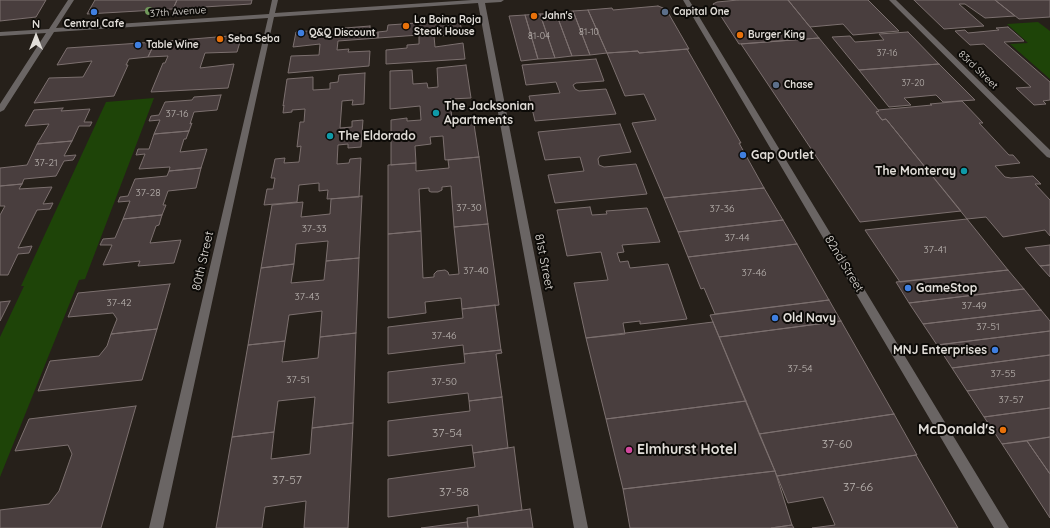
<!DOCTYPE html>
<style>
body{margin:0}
#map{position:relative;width:1050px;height:528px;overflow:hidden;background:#26201a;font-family:Quicksand,sans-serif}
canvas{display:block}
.north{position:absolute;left:16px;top:16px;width:40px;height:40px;-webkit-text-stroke:3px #0d0b08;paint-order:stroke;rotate:0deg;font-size:11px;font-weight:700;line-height:16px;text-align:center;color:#e2ded9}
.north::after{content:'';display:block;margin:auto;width:14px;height:18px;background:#e2ded9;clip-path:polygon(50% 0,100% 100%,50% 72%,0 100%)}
</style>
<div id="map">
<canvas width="1050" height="528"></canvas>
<div class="north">N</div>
</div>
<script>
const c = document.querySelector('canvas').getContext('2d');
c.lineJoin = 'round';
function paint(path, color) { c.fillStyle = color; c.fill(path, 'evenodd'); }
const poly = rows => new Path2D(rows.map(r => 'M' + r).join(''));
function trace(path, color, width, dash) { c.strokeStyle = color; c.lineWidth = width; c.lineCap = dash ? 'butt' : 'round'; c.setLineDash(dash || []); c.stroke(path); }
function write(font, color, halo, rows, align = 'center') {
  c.font = font + ' Quicksand,sans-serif'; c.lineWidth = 4; c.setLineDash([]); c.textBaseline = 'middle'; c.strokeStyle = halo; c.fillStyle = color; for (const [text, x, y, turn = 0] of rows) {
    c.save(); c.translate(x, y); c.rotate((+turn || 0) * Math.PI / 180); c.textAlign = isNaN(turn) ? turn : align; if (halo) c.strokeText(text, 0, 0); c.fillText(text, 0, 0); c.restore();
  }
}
const green = poly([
 [1038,22,1050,31,1050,79,1010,44,1028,43,1007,24],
 [154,98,85,279,79,280,0,477,0,337,24,286,21,286,106,102]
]);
const building = poly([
 [0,0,46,0,36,17,0,21,0,0],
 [95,0,177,0,173,9,87,14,95,0],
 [177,0,252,0,251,4,173,9,177,0],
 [738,0,788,0,819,38,739,44,713,4,717,2,738,0],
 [788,0,868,0,899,31,853,35,843,24,810,27,788,0],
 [914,0,995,0,1015,16,985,18,965,4,959,4,984,26,944,29,914,0],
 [995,0,1050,0,1050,17,1019,19,995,0],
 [658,6,666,9,689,49,639,53,638,51,607,53,588,10,612,8,613,10,658,6],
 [588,10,607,53,590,55,573,11,588,10],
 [573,11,590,55,572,56,556,13,573,11],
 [556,13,572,56,555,58,540,14,556,13],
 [540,14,555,58,538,59,525,15,540,14],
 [525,15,538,59,521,61,509,16,525,15],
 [460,20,462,35,434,36,435,47,463,43,465,59,386,64,386,50,407,48,407,45,419,44,419,35,378,38,378,32,387,31,388,25,460,20],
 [370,26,370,33,378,32,378,38,338,41,337,50,349,49,348,52,370,51,369,66,288,73,291,56,319,55,320,44,293,47,296,32,370,26],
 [1008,27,1024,41,1004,42,1050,82,1050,100,1043,101,1046,104,1034,105,1016,88,1031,87,984,44,970,45,955,31,965,30,968,33,999,30,996,28,1008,27],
 [908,32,939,64,859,70,832,37,850,36,855,42,884,40,879,34,908,32],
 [242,35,237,52,205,53,200,68,234,64,228,88,151,92,163,63,165,63,168,56,148,57,155,42,242,35],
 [819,38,879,111,876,112,882,120,886,119,961,211,860,222,741,44,819,38],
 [155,42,148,57,129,59,126,65,128,65,114,96,34,103,49,78,83,77,92,61,57,65,67,48,155,42],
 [687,49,741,143,739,143,764,188,664,198,632,123,656,120,644,94,625,96,607,53,638,51,639,53,687,49],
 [596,59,604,81,576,83,573,85,575,89,579,91,606,89,616,114,535,121,529,96,560,93,556,82,526,85,522,65,596,59],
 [939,64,975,100,943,102,936,95,904,98,911,105,889,107,859,70,939,64],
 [466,65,471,98,450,99,452,120,473,118,479,157,445,160,443,136,430,137,431,144,415,146,416,163,391,165,391,120,407,118,407,121,421,120,420,106,390,109,390,71,412,70,413,84,427,83,428,88,438,87,437,68,466,65],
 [365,73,364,104,352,105,353,100,342,101,340,128,352,127,352,121,363,120,361,147,348,148,348,144,338,145,337,164,349,163,350,159,361,158,359,197,327,199,328,190,319,191,319,183,299,185,297,202,264,205,267,189,273,189,275,178,271,178,275,159,285,158,284,163,299,162,301,146,297,147,300,122,304,122,305,109,292,110,292,112,283,113,284,105,283,106,287,79,313,77,313,90,330,89,330,83,338,82,339,75,365,73],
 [221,95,217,110,194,112,190,124,192,123,189,131,154,134,160,120,149,121,151,116,159,115,165,102,192,100,194,97,221,95],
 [962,101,983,123,979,123,1009,155,1013,155,1020,163,995,166,1005,177,1011,178,1033,176,1041,184,1035,184,1050,200,1050,236,1045,230,1003,237,986,217,967,219,886,119,882,120,876,112,879,111,878,110,932,105,930,104,962,101],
 [63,108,61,111,90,109,84,122,92,122,90,126,79,126,72,141,37,144,49,124,25,126,34,110,63,108],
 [620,124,631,152,600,156,598,159,599,165,604,167,636,164,647,194,555,203,548,175,584,171,580,157,545,160,538,132,620,124],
 [189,131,186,139,184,139,180,152,207,149,201,168,169,171,170,167,139,169,145,154,136,155,138,149,149,149,154,134,189,131],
 [72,141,64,156,76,155,73,160,64,161,56,176,24,179,22,184,0,186,0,168,27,165,37,144,72,141],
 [479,157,488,224,454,227,451,186,442,187,442,190,438,192,431,192,429,191,429,188,419,189,421,231,388,234,388,165,416,163,416,171,449,168,448,160,479,157],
 [201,168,196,188,168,191,163,205,166,205,162,215,123,219,130,201,118,202,120,197,128,196,135,179,167,176,169,171,201,168],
 [22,184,19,189,52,187,43,204,53,203,50,209,37,210,18,248,32,246,29,253,18,254,8,275,0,275,0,215,5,206,0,206,0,186,22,184],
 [764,188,783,220,678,232,664,198,764,188],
 [362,196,359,258,326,261,328,241,296,244,294,264,261,268,272,205,303,202,301,217,330,214,331,199,362,196],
 [590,207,592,215,607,214,606,211,647,208,660,242,622,245,624,252,617,253,620,262,628,261,630,268,668,264,687,319,640,324,640,321,623,323,625,334,586,338,574,283,608,280,601,252,567,256,557,210,590,207],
 [162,215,159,225,156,226,150,243,181,240,174,263,138,266,140,261,103,265,112,245,100,245,103,239,115,238,123,219,162,215],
 [967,219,1008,270,900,282,865,230,967,219],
 [783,220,797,244,688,257,678,232,783,220],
 [488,224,499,305,462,309,461,298,425,302,426,313,388,318,388,234,421,231,423,278,434,277,434,274,437,271,445,270,448,272,449,275,459,274,454,227,488,224],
 [797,244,829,300,715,314,704,288,701,289,688,257,797,244],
 [1050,245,1050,265,1040,266,1025,248,1050,245],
 [359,258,356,333,320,337,322,311,289,315,285,341,248,345,261,268,294,264,291,283,324,280,326,261,359,258],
 [1050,265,1050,277,1040,266,1050,265],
 [1008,270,1024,289,909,303,896,282,1008,270],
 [170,284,157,329,111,334,117,319,113,313,68,317,78,293,170,284],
 [1024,289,1041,310,923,324,909,303,1024,289],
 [829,300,841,321,719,337,710,315,829,300],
 [10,301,0,321,0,302,10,301],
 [495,305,501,350,464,354,463,345,388,354,388,327,463,318,462,309,495,305],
 [1041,310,1050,321,1050,331,937,345,923,324,1041,310],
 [841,321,894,414,759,434,719,337,841,321],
 [713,322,746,401,606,419,586,338,713,322],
 [157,329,142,380,38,391,50,361,99,356,107,346,111,334,157,329],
 [1050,331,1050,355,952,368,937,345,1050,331],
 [356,333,353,423,312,428,315,397,278,401,274,432,232,437,248,345,285,341,282,362,318,358,320,337,356,333],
 [501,350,502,353,496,354,502,397,469,401,468,393,388,403,388,372,465,363,464,354,501,350],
 [1050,355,1050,380,967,391,952,368,1050,355],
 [1050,380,1050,408,984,417,967,391,1050,380],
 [502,397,508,448,473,453,472,445,388,456,388,421,470,411,469,401,502,397],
 [746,401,775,471,623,489,606,419,746,401],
 [136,406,101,528,0,528,0,510,49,504,59,491,72,454,68,445,15,451,29,419,136,406],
 [1050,408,1050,437,1002,444,984,417,1050,408],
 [894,414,917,455,777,476,759,434,894,414],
 [353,423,348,528,304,528,306,501,265,507,262,528,216,528,232,437,274,432,271,459,310,454,312,428,353,423],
 [1050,437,1050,474,1027,441,1050,437],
 [1027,441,1050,474,1050,518,1002,444,1027,441],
 [514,447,522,510,479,516,478,505,388,517,388,479,475,467,473,453,514,447],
 [916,455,958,528,812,528,835,525,823,497,788,503,777,476,916,455],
 [775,471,792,525,771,528,630,528,623,489,775,471],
 [530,509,533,528,468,528,467,518,530,509],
 [467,522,468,528,421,528,467,522],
 [792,525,794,528,771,528,792,525]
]);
const minor = poly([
 [68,0,74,0,56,28,269,14,272,0,278,0,275,13,472,0,504,0,501,2,485,3,588,528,574,528,478,3,274,17,163,528,149,528,268,18,54,32,4,110,0,112,0,104,46,33,0,36,0,32,49,29,68,0],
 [683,0,689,0,1009,528,994,528,683,0],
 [889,0,896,0,1050,150,1050,158,1047,157,889,0]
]);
const trees = [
 [149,11]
];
const markers = [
 [94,12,4,"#3f7fe0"],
 [665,12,4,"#5c6f8a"],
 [534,16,4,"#e8710a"],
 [406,26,4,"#e8710a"],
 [301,33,4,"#3f7fe0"],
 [740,35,4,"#e8710a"],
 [220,39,4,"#e8710a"],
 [138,45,4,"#3f7fe0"],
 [776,85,4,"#5c6f8a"],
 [436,113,4,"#0f9aa8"],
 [330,136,4,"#0f9aa8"],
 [743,155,4,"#3f7fe0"],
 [964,171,4,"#0f9aa8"],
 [908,288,4,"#3f7fe0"],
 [775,318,4,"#3f7fe0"],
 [995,350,4,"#3f7fe0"],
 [1003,430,4,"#e8710a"],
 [629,450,4,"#d1479c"]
];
const farNumbernames = [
 ["81-10",589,32],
 ["81-04",539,36],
 ["37-16",887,53],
 ["37-20",913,83]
];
const farStreetnames = [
 ["37th Avenue",178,12,-4],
 ["83rd Street",978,70,44]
];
const farPoinames = [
 ["Capital One",673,12],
 ["Jahn's",542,16],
 ["La Boina Roja",414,20],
 ["Steak House",414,32],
 ["Central Cafe",94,24,"center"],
 ["Q&Q Discount",309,33],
 ["Burger King",748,35],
 ["Seba Seba",228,39],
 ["Table Wine",146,45],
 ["Chase",784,85]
];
const numberNames = [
 ["37-16",177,114],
 ["37-21",46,163],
 ["37-28",148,193],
 ["37-30",469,208],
 ["37-36",722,209],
 ["37-33",314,229],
 ["37-44",737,238],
 ["37-41",935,250],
 ["37-40",476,271],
 ["37-46",754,273],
 ["37-43",307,297],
 ["37-42",119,303],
 ["37-49",974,306],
 ["37-51",988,327],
 ["37-46",444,336],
 ["37-54",800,369],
 ["37-55",1003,374],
 ["37-51",298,380],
 ["37-50",444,382],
 ["37-57",1011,400]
];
const poiNames = [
 ["The Jacksonian",444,106],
 ["Apartments",444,120],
 ["The Eldorado",338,136],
 ["Gap Outlet",751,155],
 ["The Monteray",956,171,"right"],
 ["GameStop",916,288],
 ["Old Navy",783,318],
 ["MNJ Enterprises",987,350,"right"]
];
const streetNames = [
 ["80th Street",203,261,-77],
 ["81st Street",544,262,79],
 ["82nd Street",844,264,59]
];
const nearNumbernames = [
 ["37-54",447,433],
 ["37-60",837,444],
 ["37-57",287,480],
 ["37-66",858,487],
 ["37-58",454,492]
];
const nearPoinames = [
 ["McDonald's",995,430],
 ["Elmhurst Hotel",637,450,"left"]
];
paint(green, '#1e4408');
paint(building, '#493e3e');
trace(building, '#7c706f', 1);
paint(minor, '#6a6564');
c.fillStyle = '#71985b';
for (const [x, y] of trees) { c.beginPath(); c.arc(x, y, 4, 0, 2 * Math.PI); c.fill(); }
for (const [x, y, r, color] of markers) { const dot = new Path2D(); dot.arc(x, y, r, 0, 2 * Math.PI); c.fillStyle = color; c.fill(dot); trace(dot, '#0d0b08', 1.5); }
write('9px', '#bcb6b2', null, farNumbernames);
write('10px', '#e2ded9', '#0d0b08', farStreetnames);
write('bold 10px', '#e2ded9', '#0d0b08', farPoinames, 'left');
write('10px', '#bcb6b2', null, numberNames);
write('bold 12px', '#e2ded9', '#0d0b08', poiNames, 'left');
write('12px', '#e2ded9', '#0d0b08', streetNames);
write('12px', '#bcb6b2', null, nearNumbernames);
write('bold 14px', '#e2ded9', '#0d0b08', nearPoinames, 'right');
</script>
